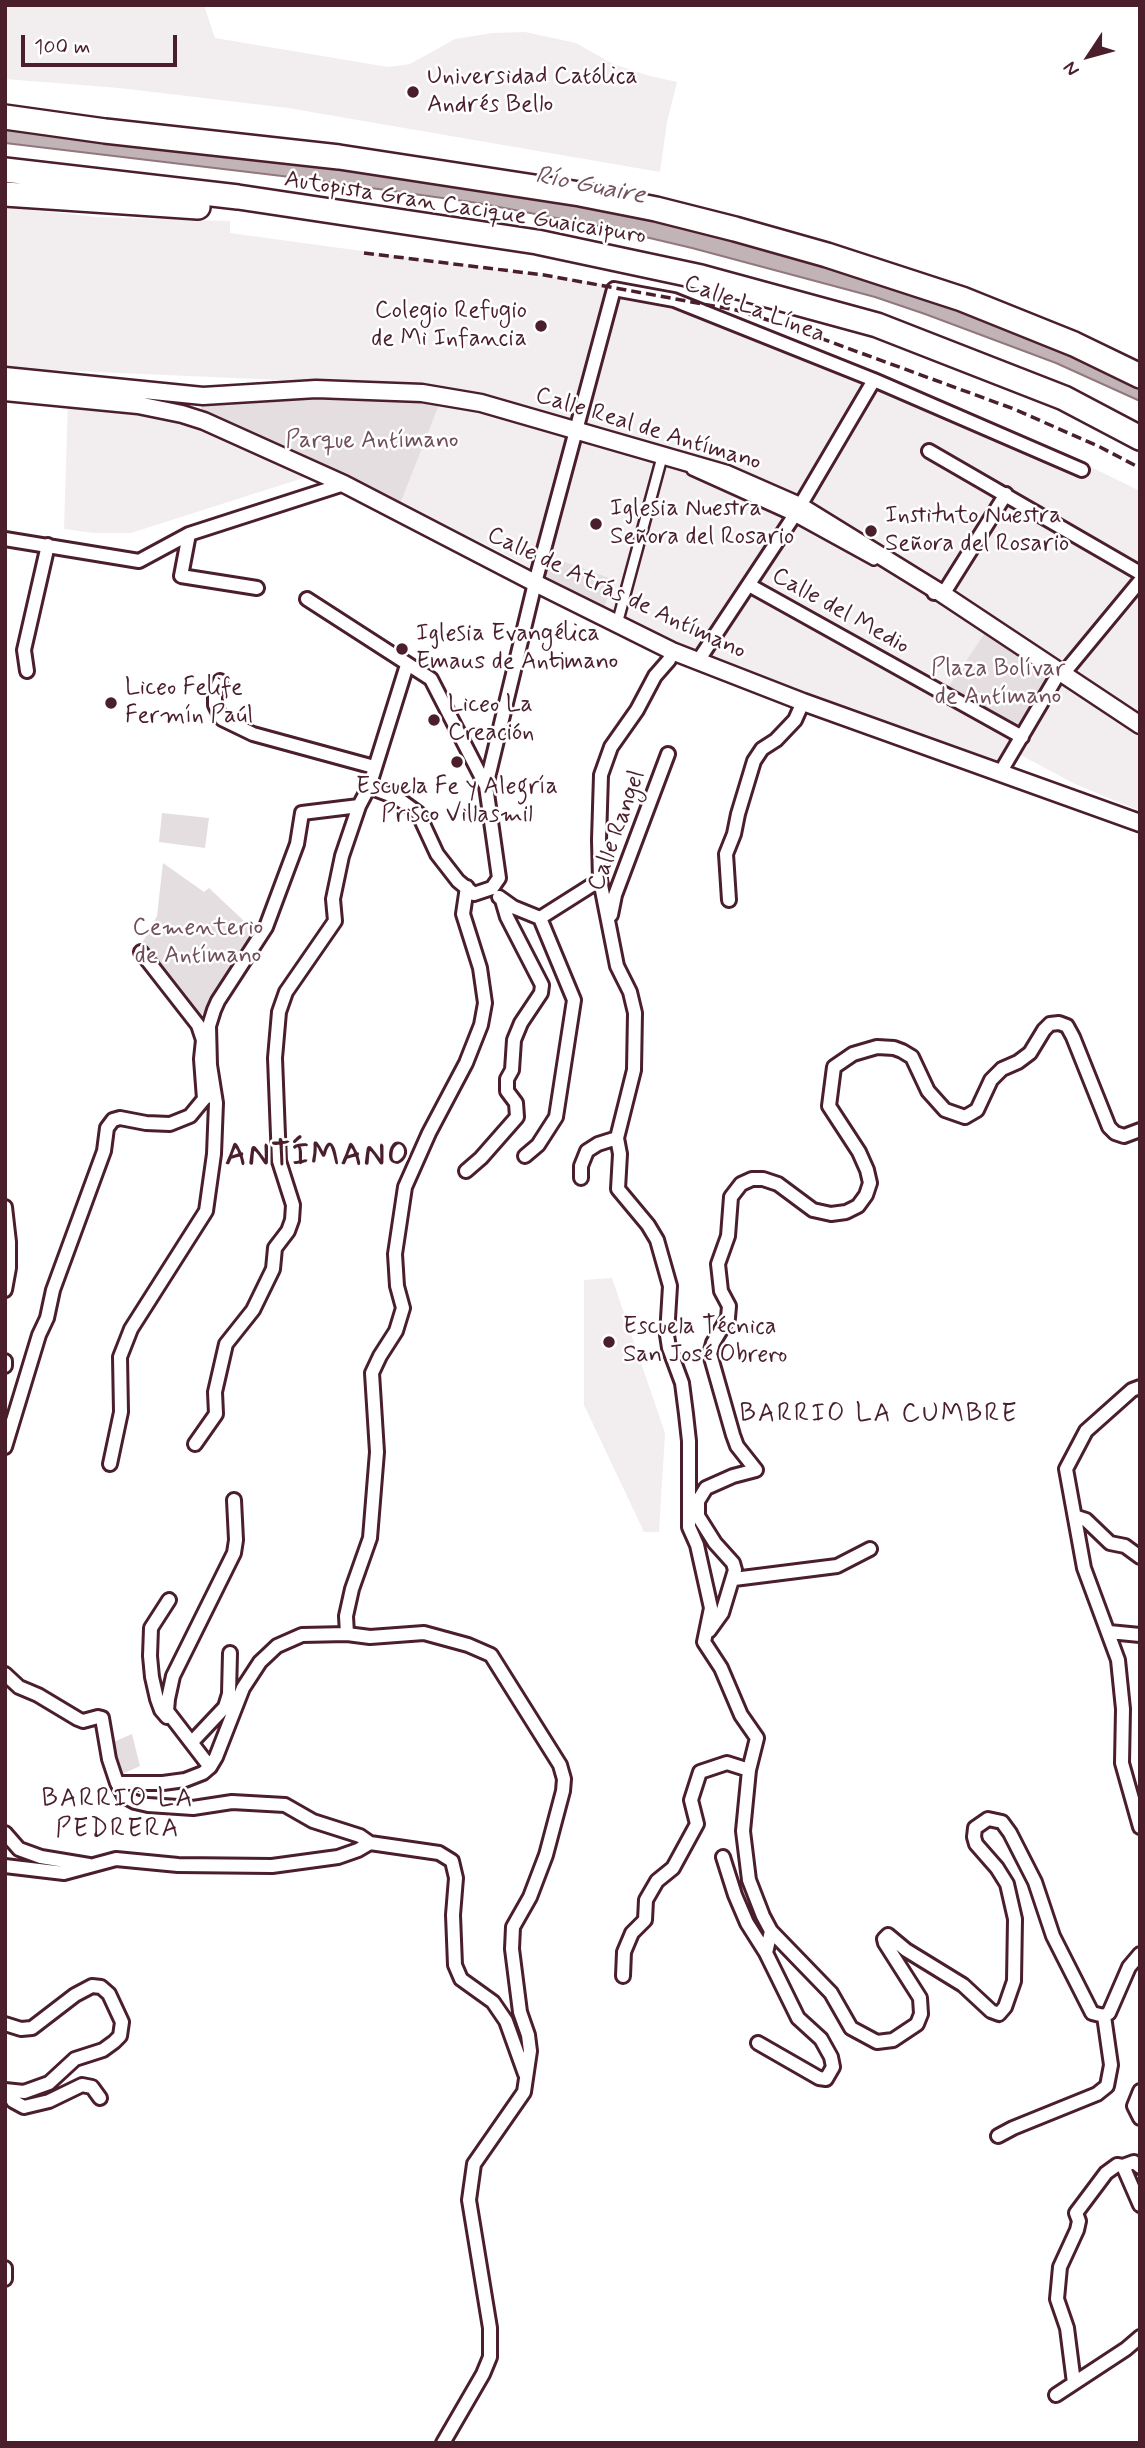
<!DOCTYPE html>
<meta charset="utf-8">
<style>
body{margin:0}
#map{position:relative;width:1145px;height:2448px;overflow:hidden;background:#fff;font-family:Mynerve,sans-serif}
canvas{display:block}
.frame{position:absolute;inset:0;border:7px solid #4a1f2b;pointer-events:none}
.north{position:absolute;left:1054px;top:21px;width:70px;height:70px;-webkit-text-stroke:5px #fff;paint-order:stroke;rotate:234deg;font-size:19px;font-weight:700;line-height:28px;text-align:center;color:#4a1f2b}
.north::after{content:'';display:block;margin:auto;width:24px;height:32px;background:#4a1f2b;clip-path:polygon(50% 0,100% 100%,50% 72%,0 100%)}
.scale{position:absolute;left:21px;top:35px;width:156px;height:32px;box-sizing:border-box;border:4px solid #4a1f2b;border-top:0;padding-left:9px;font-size:21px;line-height:24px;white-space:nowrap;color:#4a1f2b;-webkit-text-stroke:5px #fff;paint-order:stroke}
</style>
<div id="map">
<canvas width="1145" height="2448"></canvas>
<div class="frame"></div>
<div class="north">N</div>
<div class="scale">100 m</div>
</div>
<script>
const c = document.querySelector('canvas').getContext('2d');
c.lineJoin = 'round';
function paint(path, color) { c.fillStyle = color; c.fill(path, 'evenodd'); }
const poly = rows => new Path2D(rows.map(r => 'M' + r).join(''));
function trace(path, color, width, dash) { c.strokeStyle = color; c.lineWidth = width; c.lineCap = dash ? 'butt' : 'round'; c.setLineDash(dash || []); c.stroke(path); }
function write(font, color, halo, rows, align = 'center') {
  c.font = font + ' Mynerve,sans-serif'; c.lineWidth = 5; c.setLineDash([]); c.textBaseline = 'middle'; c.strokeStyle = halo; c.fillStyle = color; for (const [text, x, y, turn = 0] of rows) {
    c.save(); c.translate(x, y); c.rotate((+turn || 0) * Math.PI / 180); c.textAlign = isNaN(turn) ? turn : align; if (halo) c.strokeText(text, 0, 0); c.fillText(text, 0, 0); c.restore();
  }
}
const built = poly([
 [5,5,204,5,215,38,388,67,410,64,455,39,492,33,525,32,576,43,613,64,650,76,677,82,667,122,660,172,288,108,119,88,5,79],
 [5,207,97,217,230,221,230,233,619,286,732,322,1084,480,1091,467,1140,491,1140,811,1075,784,1013,751,1003,765,906,728,762,678,726,662,624,624,512,558,401,503,430,389,326,382,5,368],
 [68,398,204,421,319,473,131,533,94,533,64,529],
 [612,1278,665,1433,659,1532,644,1532,584,1405,584,1280]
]);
const green = poly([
 [203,396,442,397,398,509,204,421,201,409],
 [543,554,612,579,602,617,535,583],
 [985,633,1056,678,1022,737,943,695],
 [162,813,209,818,205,848,159,842],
 [163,863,204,892,209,888,259,935,234,975,201,1016,141,945,157,916],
 [132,1734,140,1766,118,1776,111,1743]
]);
const water = poly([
 [5,122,607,206,881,277,1140,377,1140,401,1056,363,925,314,875,297,692,248,603,227,478,203,307,179,5,143,5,122]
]);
const pedestrian = poly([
 [692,470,794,516,874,560],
 [617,624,661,461]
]);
const minor = poly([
 [929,451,1140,573],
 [189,534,181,576,257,588],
 [5,539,139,561,189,534,344,484],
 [749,585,1022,737],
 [934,593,941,593,947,588,1006,494],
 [307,599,431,679,486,786],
 [672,651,669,660,655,676,637,710,611,747,601,775,599,840,600,880,617,966,630,992,635,1013,634,1070,617,1138,620,1154,618,1189,648,1225,657,1240,670,1286,667,1335,669,1348,682,1383,686,1414,689,1441,689,1527,697,1545,711,1608,704,1642,721,1668,741,1715,757,1738,749,1770,743,1831,749,1880,763,1916,771,1931,831,1993,851,2028,877,2042,893,2040,917,2024,921,2014,920,1998,885,1943,884,1939,888,1935,906,1950,963,1985,991,2011,999,2014,1005,2007,1014,1981,1015,1919,1007,1884,997,1868,976,1844,974,1837,975,1828,988,1819,1002,1822,1010,1833,1035,1882,1053,1936,1092,2013,1104,2016,1109,2013,1129,1967,1140,1954],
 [698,661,794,516,874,380],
 [27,671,24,650,48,545],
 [220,681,215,693,215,705,222,719,253,734,374,767],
 [1000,773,1056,678,1068,668,1140,581],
 [369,787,396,797,418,813,437,854,458,881,474,894,492,888],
 [492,888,499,878,486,786,535,583,614,289,674,300,874,380,1082,470],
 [499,897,513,907,540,918,600,880],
 [729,900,726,854,734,834,738,814,754,761,762,749,776,740,795,720,803,702],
 [611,915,615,895,668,754],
 [141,952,198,1025,203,1040,201,1059,204,1099],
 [525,1156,538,1145,556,1117,574,1000,540,918],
 [466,1171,481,1158,517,1117,516,1103,507,1091,507,1079,512,1070,514,1040,521,1023,541,993,542,985,507,917,502,900],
 [581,1178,581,1166,587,1151,598,1144,617,1138],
 [5,1207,9,1242,9,1268,5,1290],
 [5,1361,5,1366],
 [1140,1387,1132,1390,1086,1431,1066,1469,1084,1568,1118,1660,1123,1709,1122,1763,1140,1827],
 [195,1444,216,1414,215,1392,226,1344,253,1310,273,1269,275,1248,288,1231,292,1220,293,1205,279,1161,275,1058,279,1012,286,992,335,921,333,899,342,856,359,806,369,787,407,665],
 [5,1447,39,1335,47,1318,53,1290,104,1151,107,1128,113,1120,120,1118,146,1123,170,1124,190,1116,204,1099,213,1092],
 [110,1464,121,1412,120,1357,131,1329,206,1211,214,1154,216,1103,210,1065,209,1026,214,1010,218,1001,266,927,297,844,302,813,359,806],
 [1077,1517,1086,1520,1110,1543,1125,1546,1140,1557],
 [734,1579,837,1566,870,1549],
 [709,1631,722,1613,735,1570,733,1563,715,1543,698,1516,698,1501,706,1488,733,1476,756,1470,737,1446,733,1435,710,1354,713,1343,728,1318,729,1306,721,1291,718,1264,728,1236,731,1197,741,1184,752,1179,763,1179,778,1184,813,1210,831,1214,846,1212,858,1206,866,1195,870,1183,867,1170,859,1152,829,1106,834,1067,853,1054,877,1047,894,1048,902,1051,912,1057,928,1091,945,1110,965,1117,977,1110,991,1080,1002,1069,1018,1062,1030,1053,1044,1030,1050,1024,1059,1023,1067,1026,1073,1037,1109,1127,1115,1133,1124,1136,1140,1130],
 [1109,1632,1140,1635],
 [347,1634,302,1635,277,1646,260,1662,243,1688,216,1757,210,1767,203,1773,185,1780,163,1783,117,1783,124,1796,135,1802,148,1805,193,1808,232,1802,285,1805,313,1821,360,1836,370,1843],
 [5,1674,19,1687,38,1695,78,1719,83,1721,98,1717,102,1718,109,1759,117,1783],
 [167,1717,161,1710,157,1699,152,1677,150,1656,151,1628,169,1600],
 [192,1742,225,1707,229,1694,230,1653],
 [210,1767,167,1711,168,1699,173,1676,234,1553,236,1540,234,1500],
 [5,1833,19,1849,41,1857,89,1865],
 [723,1857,735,1895,747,1923,766,1953],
 [5,1866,64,1873,116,1859,178,1865,272,1866,338,1857,358,1850,370,1843,439,1853,452,1861,456,1878,453,1915,455,1965,461,1979,493,2002,506,2021,525,2074],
 [623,1976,624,1952,632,1933,645,1920,646,1900,657,1881,673,1868,697,1824,691,1800,700,1772,727,1763,749,1770],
 [5,2024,21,2029,32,2028,75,1995,92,1986,101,1987,109,1994,122,2022,120,2036,114,2042,103,2050,75,2059,49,2083,24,2092,5,2090],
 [758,2043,819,2078,826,2079,833,2067,831,2057,821,2039,798,2018,766,1953,771,1931],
 [8,2091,13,2101,24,2107,49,2101,82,2085,92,2087,100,2098],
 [1140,2091,1134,2106,1140,2118],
 [998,2136,1013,2128,1097,2094,1107,2086,1111,2065,1104,2016],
 [1123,2166,1140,2205],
 [5,2268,5,2279],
 [1074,2383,1067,2328,1057,2299,1060,2267,1077,2230,1079,2221,1076,2213,1106,2173,1117,2165,1123,2166,1134,2162,1140,2167],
 [1056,2395,1126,2349,1140,2337],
 [443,2443,483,2374,490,2357,490,2328,469,2200,474,2164,524,2092,530,2051,528,2035,520,2012,512,1949,513,1927,530,1897,546,1855,563,1791,564,1779,560,1765,491,1655,468,1645,424,1633,370,1637,347,1634,346,1616,352,1589,370,1538,377,1452,372,1373,380,1356,396,1331,403,1308,397,1286,395,1254,405,1187,429,1133,466,1063,481,1025,485,1003,480,968,463,914,467,887]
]);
const tertiary = poly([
 [5,376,203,396,316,389,422,393,481,403,727,474,800,506,941,593,1140,725],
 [5,392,138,405,182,414,204,421,344,484,535,583,672,651,803,702,1140,823]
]);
const motorway = poly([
 [5,117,105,131,339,157,580,194,656,209,735,229,827,255,962,299,1074,344,1140,376],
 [5,170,238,197,537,242,701,277,877,325,1064,398,1140,438],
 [5,194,198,207]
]);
const rail = poly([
 [364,253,544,275,736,310,787,326,1014,409,1100,447,1140,468]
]);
const markers = [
 [413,92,7,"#4a1f2b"],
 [541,326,7,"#4a1f2b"],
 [596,524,7,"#4a1f2b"],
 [871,531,7,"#4a1f2b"],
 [402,649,7,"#4a1f2b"],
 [111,703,7,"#4a1f2b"],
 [434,720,7,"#4a1f2b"],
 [457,762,7,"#4a1f2b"],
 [609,1342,7,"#4a1f2b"]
];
const poiNames = [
 ["Universidad Católica",427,78],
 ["Andrés Bello",427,106],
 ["Colegio Refugio",527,312,"right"],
 ["de Mi Infancia",527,340,"right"],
 ["Iglesia Nuestra",610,510],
 ["Señora del Rosario",610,538],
 ["Instituto Nuestra",885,517],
 ["Señora del Rosario",885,545],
 ["Iglesia Evangélica",416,635],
 ["Emaus de Antimano",416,663],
 ["Liceo Felife",125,689],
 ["Fermín Paúl",125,717],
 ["Liceo La",448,706],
 ["Creación",448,734],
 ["Escuela Fe y Alegría",457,788,"center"],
 ["Prisco Villasmil",457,816,"center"],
 ["Escuela Técnica",623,1328],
 ["San José Obrero",623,1356]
];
const streetNames = [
 ["Autopista Gran Cacique Guaicaipuro",465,209,9],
 ["Calle La Línea",754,310,21],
 ["Calle Real de Antímano",648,430,17],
 ["Calle de Atrás de Antímano",616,594,25],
 ["Calle del Medio",840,612,29],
 ["Calle Rangel",618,831,-70]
];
const parkNames = [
 ["Parque Antímano",372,442],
 ["Plaza Bolívar",998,670],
 ["de Antímano",998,698],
 ["Cementerio",198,929],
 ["de Antímano",198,957]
];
const waterNames = [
 ["Río Guaire",590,187,11]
];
const neighbourhoodNames = [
 ["BARRIO LA CUMBRE",879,1416],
 ["BARRIO LA",118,1801],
 ["PEDRERA",118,1831]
];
const districtNames = [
 ["ANTÍMANO",318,1157]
];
paint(built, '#f2eeef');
paint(green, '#e5dee0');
paint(water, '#c1b3b6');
trace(water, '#91787e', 2);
trace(pedestrian, '#4a1f2b', 14);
trace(minor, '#4a1f2b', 18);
trace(tertiary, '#4a1f2b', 21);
trace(motorway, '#4a1f2b', 28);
trace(pedestrian, '#fff', 9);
trace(minor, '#fff', 12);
trace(tertiary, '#fff', 16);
trace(motorway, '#fff', 23);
trace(rail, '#4a1f2b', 3.5, [10, 5]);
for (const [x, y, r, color] of markers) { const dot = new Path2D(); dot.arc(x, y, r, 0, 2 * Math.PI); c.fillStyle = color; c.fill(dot); trace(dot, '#fff', 2.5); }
write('24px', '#4a1f2b', '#fff', poiNames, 'left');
write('24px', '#4a1f2b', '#fff', streetNames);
write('24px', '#714f58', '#fff', parkNames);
write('italic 26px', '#74535c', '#fff', waterNames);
c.letterSpacing = '2px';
write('26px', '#4a1f2b', '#fff', neighbourhoodNames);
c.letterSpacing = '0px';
c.letterSpacing = '2px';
write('bold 32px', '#4a1f2b', '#fff', districtNames);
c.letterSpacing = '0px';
</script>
